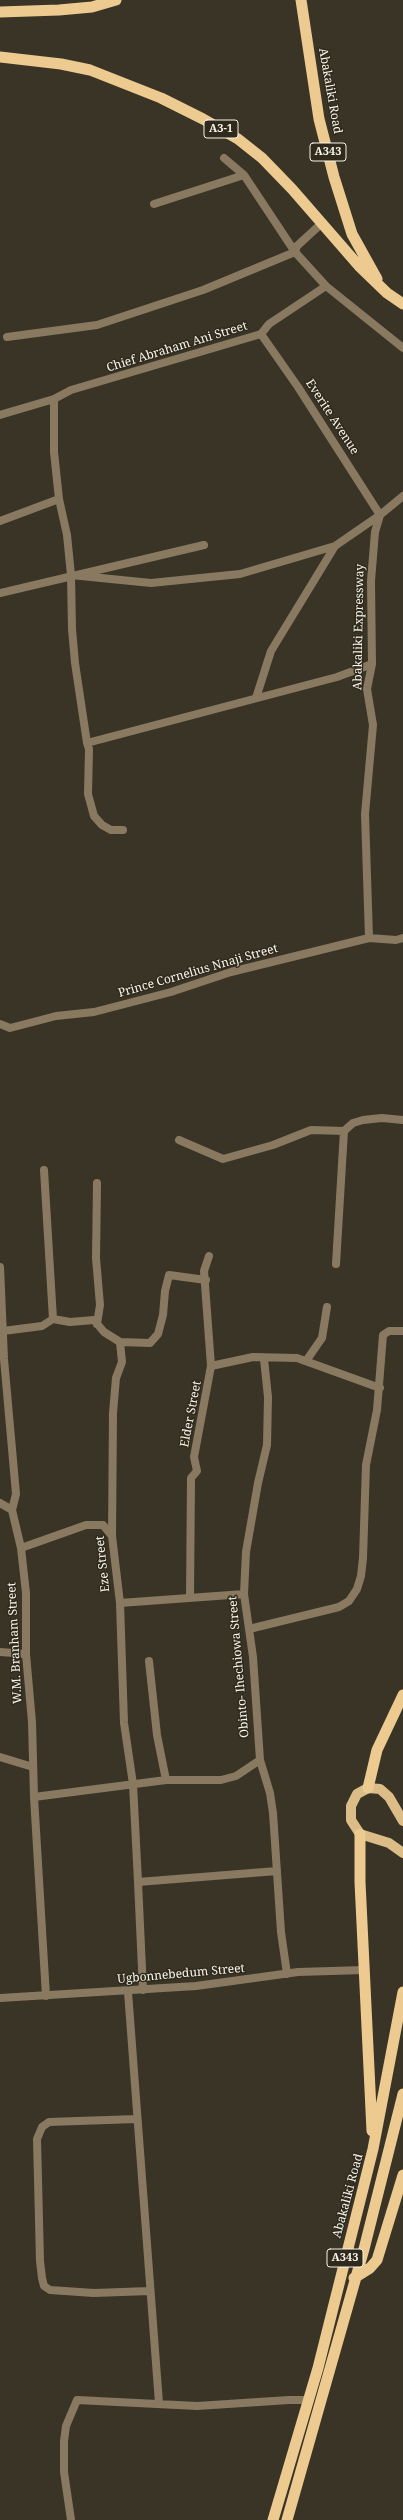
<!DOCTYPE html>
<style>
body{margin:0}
canvas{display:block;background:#393426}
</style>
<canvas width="403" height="2520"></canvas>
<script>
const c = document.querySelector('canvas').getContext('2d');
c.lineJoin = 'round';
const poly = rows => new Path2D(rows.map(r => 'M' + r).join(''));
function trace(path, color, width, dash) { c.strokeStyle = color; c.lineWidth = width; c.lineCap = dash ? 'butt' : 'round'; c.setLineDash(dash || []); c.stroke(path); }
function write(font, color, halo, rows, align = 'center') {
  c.font = font + ' "Noto Serif",serif'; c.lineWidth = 3; c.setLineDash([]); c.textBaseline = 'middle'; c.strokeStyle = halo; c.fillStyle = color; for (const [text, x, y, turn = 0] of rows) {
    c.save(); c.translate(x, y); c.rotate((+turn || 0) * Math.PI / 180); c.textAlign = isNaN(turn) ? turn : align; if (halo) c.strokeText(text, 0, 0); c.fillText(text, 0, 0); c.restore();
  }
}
const minor = poly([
 [154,204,244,175],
 [326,286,403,348],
 [7,337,97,325,203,290,295,252,244,175,224,158],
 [54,399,54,452,59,499,67,535,71,575,72,629,75,663,87,743],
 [0,415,54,399,71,390,261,334,269,324,326,286,295,252,297,246,322,223],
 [0,521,59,499],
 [71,575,151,583,240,574,335,546],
 [0,593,204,545],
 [256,698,271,651,335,546,380,515,298,387,261,334],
 [123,830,111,830,102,825,94,816,88,794,89,749,87,743,337,677,372,664],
 [369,938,365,814,373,725,367,689,372,664,371,581,375,532,380,515,403,496],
 [0,1024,10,1028,56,1016,94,1012,171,992,231,972,369,938,396,940,403,938],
 [179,1140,223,1159,273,1145,311,1130,344,1131],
 [44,1170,53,1319],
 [97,1183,96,1258,100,1305,97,1324],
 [336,1264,344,1131,353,1123,363,1120,382,1118,403,1120],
 [0,1267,4,1359,16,1494,12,1510,21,1548,26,1593,26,1654,32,1722,34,1797,46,1996],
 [3,1331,42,1326,53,1319,70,1322,94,1320,104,1332,120,1342,150,1343,158,1334,163,1315,165,1291,169,1275,206,1280],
 [120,1342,122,1362,116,1378,113,1413,112,1536,120,1603,124,1723,133,1784,138,1882,277,1871],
 [264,1359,268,1397,267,1445,258,1483,246,1552,244,1594,253,1657,260,1760,270,1793,273,1813,281,1932,287,1974],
 [306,1361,322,1338,327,1307],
 [211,1366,253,1357,297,1358,380,1388],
 [0,1503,12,1510],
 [21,1548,86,1525,103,1525,112,1536],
 [190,1598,191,1478,197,1471,194,1457,211,1366,204,1271,209,1256],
 [120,1603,244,1594],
 [249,1629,339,1607,349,1601,357,1589,361,1576,363,1558,366,1465,377,1410,383,1335,389,1331,403,1331],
 [0,1652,26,1654],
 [149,1661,157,1735,166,1780],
 [0,1757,33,1767],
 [34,1797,166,1780,221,1780,236,1776,260,1760],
 [138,1882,143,1990],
 [128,1992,159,2403],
 [0,1998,196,1986,298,1972,364,1970],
 [137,2119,49,2122,42,2127,37,2139,40,2261,42,2278,44,2286,50,2290,94,2293,150,2291],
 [71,2520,64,2472,64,2441,66,2426,77,2400,197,2406,289,2400,309,2400]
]);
const primary = poly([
 [403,1821,389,1797,380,1789,368,1788,357,1794,351,1806,351,1820,360,1834,389,1843,403,1853]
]);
const trunk = poly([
 [301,0,319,119,334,177,352,234,377,279],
 [0,12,59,10,92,7,116,0],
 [0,57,61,64,90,70,161,98,203,119,238,139,262,158,292,189,359,266,387,293,403,304],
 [368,1788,377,1750,403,1695],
 [360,1834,360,1882,372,2131],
 [354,2278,370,2268,377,2260,403,2175],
 [273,2520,318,2368,373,2149,403,1992],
 [287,2520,364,2249,403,2094]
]);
const shields = [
 [221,129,34],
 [328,152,36],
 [345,2258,36]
];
const shieldNames = [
 ["A3-1",221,129],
 ["A343",328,152],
 ["A343",345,2258]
];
const streetNames = [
 ["Abakaliki Road",330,91,80],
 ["Chief Abraham Ani Street",177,347,-17],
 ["Everite Avenue",332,417,57],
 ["Abakaliki Expressway",359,627,-89],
 ["Prince Cornelius Nnaji Street",198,971,-16],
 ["Elder Street",191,1414,-79],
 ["Eze Street",103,1564,-96],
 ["W.M. Branham Street",15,1643,-93],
 ["Obinto- Ihechiowa Street",239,1667,-95],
 ["Ugbonnebedum Street",181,1974,-5],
 ["Abakaliki Road",348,2196,-75]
];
trace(minor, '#897960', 8);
trace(primary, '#dcbd88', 10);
trace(trunk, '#edca90', 11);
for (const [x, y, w] of shields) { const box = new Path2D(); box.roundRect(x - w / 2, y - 9, w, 18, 3); c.fillStyle = '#2f2a1c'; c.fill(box); trace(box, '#f7f4eb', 1); }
write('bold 11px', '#f7f4eb', null, shieldNames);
write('12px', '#f7f4eb', '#2f2a1c', streetNames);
</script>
